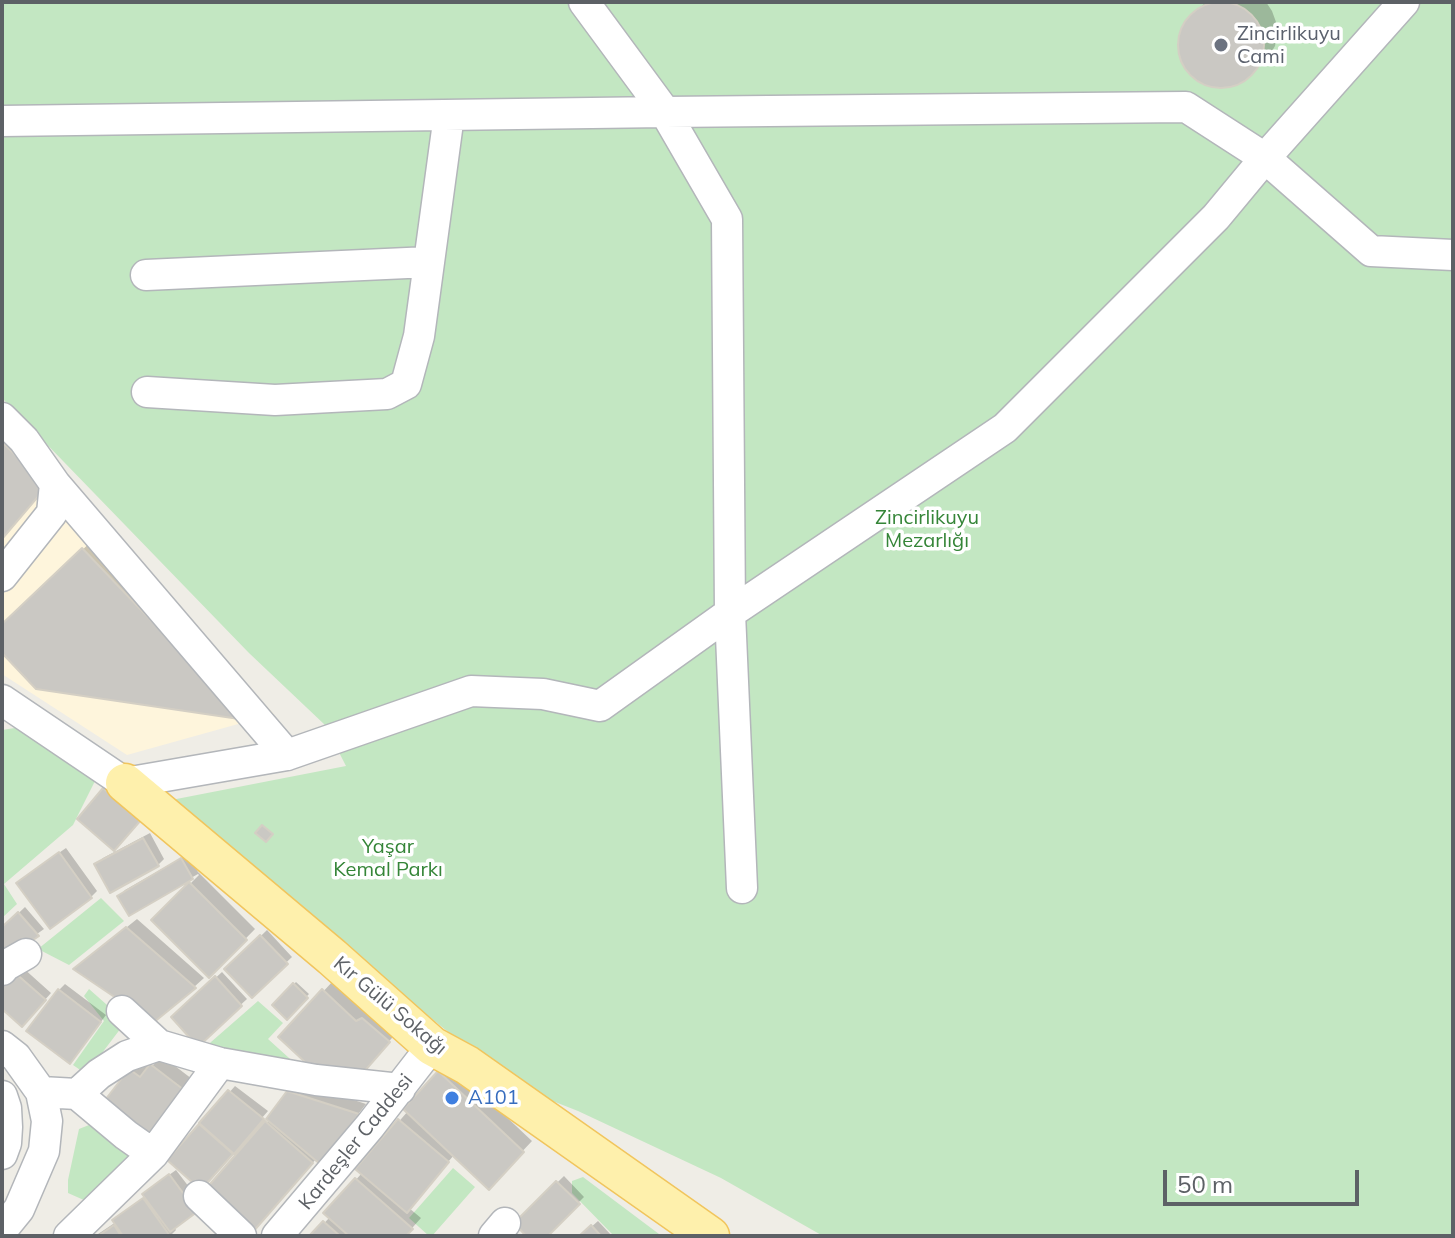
<!DOCTYPE html>
<meta charset="utf-8">
<style>
body{margin:0}
#map{position:relative;width:1455px;height:1238px;overflow:hidden;background:#efede6;font-family:Mulish,sans-serif}
canvas{display:block}
.frame{position:absolute;inset:0;border:4px solid #5d6166;pointer-events:none}
.scale{position:absolute;left:1163px;top:1170px;width:196px;height:36px;box-sizing:border-box;border:4px solid #5d6166;border-top:0;padding-left:10px;font-size:24px;line-height:28px;white-space:nowrap;color:#5d6166;-webkit-text-stroke:6px #fff;paint-order:stroke}
</style>
<div id="map">
<canvas width="1455" height="1238"></canvas>
<div class="frame"></div>
<div class="scale">50 m</div>
</div>
<script>
const c = document.querySelector('canvas').getContext('2d');
c.lineJoin = 'round';
function paint(path, color) { c.fillStyle = color; c.fill(path, 'evenodd'); }
const poly = rows => new Path2D(rows.map(r => 'M' + r).join(''));
function trace(path, color, width, dash) { c.strokeStyle = color; c.lineWidth = width; c.lineCap = dash ? 'butt' : 'round'; c.setLineDash(dash || []); c.stroke(path); }
function write(font, color, halo, rows, align = 'center') {
  c.font = font + ' Mulish,sans-serif'; c.lineWidth = 7; c.setLineDash([]); c.textBaseline = 'middle'; c.strokeStyle = halo; c.fillStyle = color; for (const [text, x, y, turn = 0] of rows) {
    c.save(); c.translate(x, y); c.rotate((+turn || 0) * Math.PI / 180); c.textAlign = isNaN(turn) ? turn : align; if (halo) c.strokeText(text, 0, 0); c.fillText(text, 0, 0); c.restore();
  }
}
const commercial = poly([
 [2,433,73,496,274,714,127,755,2,674]
]);
const green = poly([
 [2,2,1453,2,1453,1236,823,1236,721,1178,578,1111,517,1087,161,802,346,766,325,725,249,653,2,398],
 [21,727,95,781,73,825,4,884,17,904,2,918,2,730],
 [101,898,124,921,69,965,38,949],
 [89,989,115,1012,121,1028,86,1074,73,1065,104,1021,84,996],
 [258,1001,283,1023,268,1039,299,1067,203,1049],
 [94,1123,137,1156,86,1201,68,1193,68,1180,79,1129],
 [453,1168,475,1187,432,1236,429,1236,409,1218],
 [583,1177,659,1234,660,1236,614,1236,572,1193,572,1181]
]);
const shadow = poly([
 [1206,2,1266,2,1272,11,1276,22,1277,34,1275,46,1269,56,1246,79,1236,84,1224,87,1213,86,1202,82,1192,74,1185,65,1181,54,1180,42,1183,30,1188,20],
 [2,417,58,472,2,538],
 [96,537,258,706,2,650,2,626],
 [150,833,164,859,158,865,96,865,103,858],
 [66,848,97,891,91,897,24,877],
 [188,854,198,872,255,929,209,976,154,920,199,875,198,874,129,913,119,896,125,890],
 [25,907,44,929,2,959,2,929],
 [137,919,204,978,194,987,86,960],
 [267,930,292,957,252,995,227,969],
 [22,967,51,993,28,1019,2,1007,2,989],
 [222,972,247,999,198,1044,173,1017],
 [333,981,398,1031,372,1061,281,1037],
 [296,982,309,994,287,1017,275,1004],
 [65,984,106,1015,76,1055,59,990],
 [162,1056,192,1079,155,1126,131,1071,141,1061,150,1068],
 [449,1063,532,1141,489,1187,454,1155,409,1208,421,1218,405,1236,312,1236,330,1217,326,1213,362,1173,358,1169,408,1111,406,1109],
 [299,1082,366,1104,329,1152,316,1159,262,1220,207,1191,270,1119,289,1092],
 [235,1086,268,1111,207,1181,170,1160],
 [176,1170,202,1204,174,1227,176,1230,170,1236,95,1236,116,1222,121,1214,146,1196,151,1188],
 [564,1176,584,1197,545,1236,529,1236,516,1223],
 [598,1221,612,1236,581,1236]
]);
const building = poly([
 '1178 45a43 43 0 1 1 86 0a43 43 0 1 1-86 0Z',
 [2,442,47,486,2,539,2,442],
 [82,548,246,720,36,689,2,653,2,624,82,548],
 [103,788,141,820,114,851,77,819,103,788],
 [262,825,273,834,266,842,255,833,262,825],
 [143,838,159,866,110,893,94,864,143,838],
 [59,852,92,898,50,929,16,883,59,852],
 [181,858,193,879,129,916,117,896,181,858],
 [189,882,247,940,209,978,151,920,189,882],
 [18,912,39,936,2,961,2,927,18,912],
 [126,927,196,988,153,1023,73,969,126,927],
 [260,935,288,964,252,998,224,969,260,935],
 [14,972,46,1000,22,1027,2,1009,2,986,14,972],
 [215,976,242,1006,198,1047,171,1017,215,976],
 [293,983,308,998,287,1020,272,1005,293,983],
 [58,989,101,1022,70,1064,26,1031,58,989],
 [322,989,356,1021,362,1018,390,1042,362,1074,319,1075,278,1037,322,989],
 [150,1064,184,1090,146,1139,102,1104,129,1069,140,1077,150,1064],
 [438,1071,524,1152,489,1190,403,1109,438,1071],
 [228,1090,264,1119,234,1154,199,1123,228,1090],
 [287,1091,359,1114,320,1164,266,1119,287,1091],
 [398,1119,449,1162,407,1213,355,1169,398,1119],
 [265,1121,313,1163,252,1233,204,1191,265,1121],
 [199,1124,233,1154,201,1190,167,1160,199,1124],
 [169,1174,197,1212,170,1232,142,1194,169,1174],
 [355,1178,413,1229,406,1236,349,1236,323,1213,355,1178],
 [556,1181,580,1204,548,1236,526,1236,514,1223,556,1181],
 [143,1198,170,1236,123,1236,112,1220,143,1198],
 [323,1221,340,1236,309,1236,323,1221],
 [114,1225,121,1236,98,1236,114,1225],
 [591,1225,601,1236,579,1236,591,1225]
]);
const minor = poly([
 [584,2,665,112,727,219,730,613,742,888],
 [2,121,665,112,1186,107,1265,158,1371,251,1453,255],
 [146,275,429,262],
 [147,392,275,400,387,394,406,384,419,336,449,115],
 [2,418,24,440,55,484,52,513,2,576],
 [55,484,287,755],
 [2,700,125,783,287,755,471,691,543,694,600,706,730,613,1005,428,1216,217,1265,158,1404,2],
 [2,970,5,966,26,954],
 [122,1011,159,1045],
 [2,1046,16,1057,41,1092,77,1094,126,1135,153,1154],
 [77,1094,99,1074,127,1056,159,1045,220,1063,316,1080,400,1089],
 [2,1096,6,1108,7,1127,6,1143,2,1154],
 [199,1196,241,1236],
 [2,1230,19,1209,44,1151,47,1121,41,1092],
 [69,1236,153,1154,220,1063],
 [277,1236,370,1126,432,1046],
 [494,1236,505,1223]
]);
const major = poly([
 [125,783,332,957,432,1046,467,1065,710,1236]
]);
const markers = [
 [1221,45,8,"#6b7280"],
 [452,1098,8,"#3f7fe0"]
];
const worshipNames = [
 ["Zincirlikuyu",1237,34],
 ["Cami",1237,57]
];
const parkNames = [
 ["Zincirlikuyu",927,518],
 ["Mezarlığı",927,541],
 ["Yaşar",388,847],
 ["Kemal Parkı",388,870]
];
const streetNames = [
 ["Kır Gülü Sokağı",390,1006,40],
 ["Kardeşler Caddesi",356,1142,-51]
];
const shopNames = [
 ["A101",468,1098]
];
paint(commercial, '#fef5dc');
paint(green, '#c3e7c2');
paint(shadow, '#0003');
paint(building, '#cac8c3');
trace(building, '#d4cfc4', 2);
trace(minor, '#b3b6ba', 33);
trace(major, '#f1c55d', 41);
trace(minor, '#fff', 30);
trace(major, '#fef0ac', 38);
for (const [x, y, r, color] of markers) { const dot = new Path2D(); dot.arc(x, y, r, 0, 2 * Math.PI); c.fillStyle = color; c.fill(dot); trace(dot, '#fff', 3); }
write('20px', '#5b616d', '#fff', worshipNames, 'left');
write('20px', '#358538', '#fff', parkNames);
write('20px', '#5d6166', '#fff', streetNames);
write('20px', '#366cbe', '#fff', shopNames, 'left');
</script>
